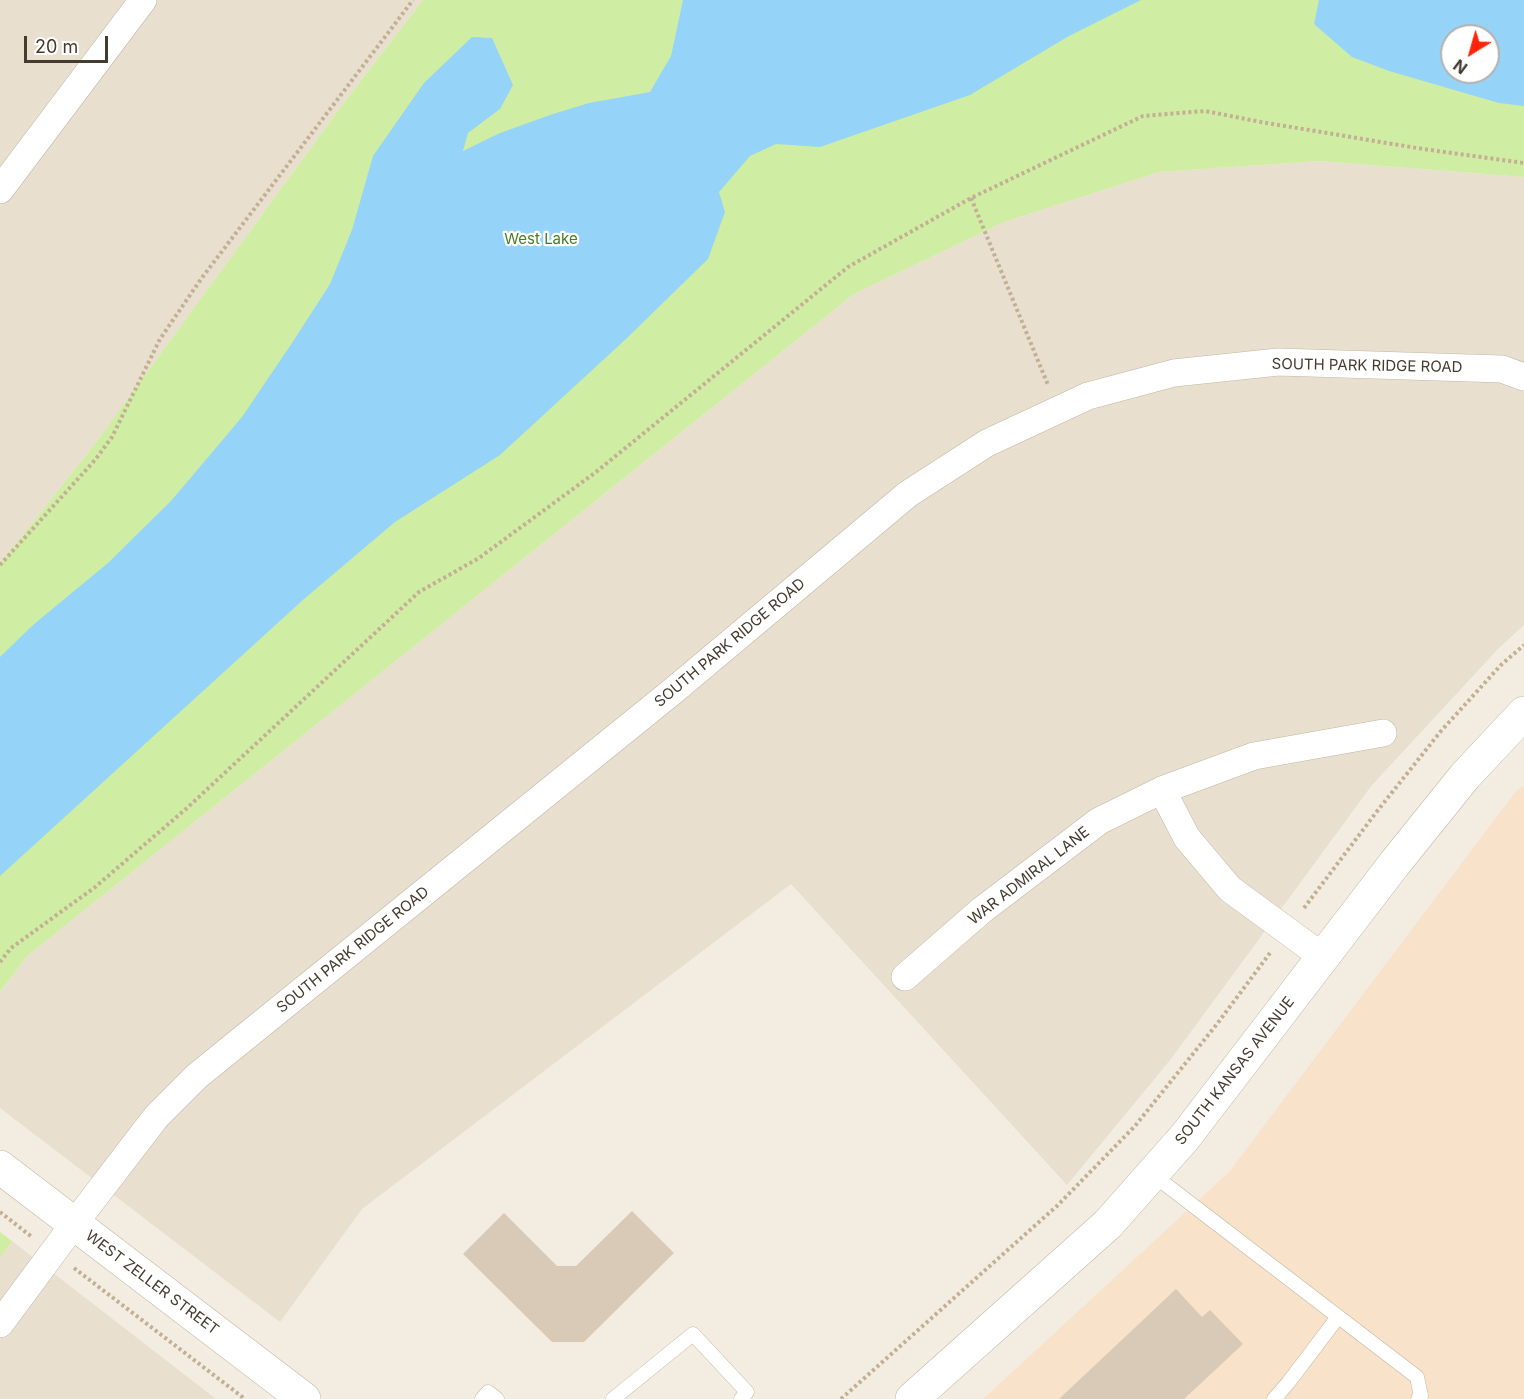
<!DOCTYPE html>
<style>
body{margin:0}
#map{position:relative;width:1524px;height:1399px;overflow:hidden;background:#f3ede1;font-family:Inter,sans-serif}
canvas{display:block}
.north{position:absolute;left:1440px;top:24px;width:60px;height:60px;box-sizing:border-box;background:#fff;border:2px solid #b5b1ad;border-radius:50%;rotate:217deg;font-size:16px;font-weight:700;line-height:24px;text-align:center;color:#453c31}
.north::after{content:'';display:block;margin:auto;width:21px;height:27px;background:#ff250c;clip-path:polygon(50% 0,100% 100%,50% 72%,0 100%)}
.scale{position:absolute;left:24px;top:36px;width:84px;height:27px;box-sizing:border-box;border:3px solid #453c31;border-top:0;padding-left:8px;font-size:18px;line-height:21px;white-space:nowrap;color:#453c31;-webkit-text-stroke:4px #fff;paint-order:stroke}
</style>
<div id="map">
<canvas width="1524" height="1399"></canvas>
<div class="north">N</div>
<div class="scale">20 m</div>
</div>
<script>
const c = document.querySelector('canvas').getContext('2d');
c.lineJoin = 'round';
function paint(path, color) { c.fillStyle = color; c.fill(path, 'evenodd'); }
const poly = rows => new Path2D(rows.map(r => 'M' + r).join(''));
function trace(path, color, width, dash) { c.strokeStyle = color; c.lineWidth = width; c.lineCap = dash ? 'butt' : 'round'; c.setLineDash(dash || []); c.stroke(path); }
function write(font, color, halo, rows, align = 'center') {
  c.font = font + ' Inter,sans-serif'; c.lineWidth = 4.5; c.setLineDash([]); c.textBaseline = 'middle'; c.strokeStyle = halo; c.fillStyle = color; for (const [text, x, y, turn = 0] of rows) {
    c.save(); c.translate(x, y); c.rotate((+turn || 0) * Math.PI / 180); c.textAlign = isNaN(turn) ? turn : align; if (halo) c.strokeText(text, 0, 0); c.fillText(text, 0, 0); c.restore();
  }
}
const residential = poly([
 [0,0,423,0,343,104,91,449,0,564],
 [1319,161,1524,177,1524,625,1499,648,1372,785,1171,1059,1067,1185,791,884,362,1209,280,1322,0,1108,0,992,27,956,854,294,1004,222,1159,172],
 [12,1241,216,1399,0,1399,0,1258]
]);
const commercial = poly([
 [1524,785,1524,1399,983,1399,1229,1172,1516,791]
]);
const green = poly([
 [423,0,1524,0,1524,177,1319,161,1159,172,1004,222,854,294,27,956,0,992,0,564,91,449,343,104],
 [1452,36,1488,36,1488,72,1452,72],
 [0,1232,12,1241,0,1258]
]);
const water = poly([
 [683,0,1141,0,1069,36,970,95,820,147,776,144,750,156,719,192,725,212,708,259,627,338,500,455,395,522,304,599,0,876,0,657,33,625,108,563,171,501,242,417,292,343,330,284,352,230,373,156,424,83,472,37,492,38,513,85,500,109,468,133,463,151,500,133,550,115,589,103,650,92,671,56],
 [1319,0,1524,0,1524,106,1499,103,1389,71,1352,57,1314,24],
 [1452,36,1488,36,1488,72,1452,72]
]);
const building = poly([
 [632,1211,674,1253,584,1342,552,1342,463,1254,504,1213,557,1266,576,1266],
 [1176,1289,1202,1317,1210,1310,1243,1344,1184,1399,1059,1399]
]);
const path = poly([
 [971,198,1048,385],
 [0,565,95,460,112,437,160,339,201,279,413,0],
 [1304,908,1378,810,1441,731,1501,665,1524,645],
 [0,962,11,948,94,888,187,808,419,592,479,558,596,472,848,267,971,198,1143,116,1205,111,1261,122,1423,149,1524,163],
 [0,1212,32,1237],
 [74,1268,245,1399],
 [841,1399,1057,1206,1135,1126,1217,1024,1270,953]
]);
const service = poly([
 [1152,1174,1417,1377,1421,1396,1418,1399],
 [482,1399,488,1392,497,1399],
 [613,1399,693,1334,747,1392,741,1399],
 [1274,1399,1288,1383,1338,1317]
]);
const minor = poly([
 [0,190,143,0],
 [1162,790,1187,838,1230,889,1323,957],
 [905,977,982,910,1099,821,1162,790,1254,756,1383,733],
 [0,1324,74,1224,156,1117,197,1076,673,691,908,494,987,443,1088,396,1174,373,1278,362,1502,369,1524,377]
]);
const tertiary = poly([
 [0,1167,304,1399],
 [912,1399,1108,1224,1185,1137,1395,863,1465,776,1524,713]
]);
const parkNames = [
 ["West Lake",541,239]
];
const streetNames = [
 ["SOUTH PARK RIDGE ROAD",1367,366,1],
 ["SOUTH PARK RIDGE ROAD",730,643,-40],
 ["WAR ADMIRAL LANE",1029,876,-38],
 ["SOUTH PARK RIDGE ROAD",353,950,-39],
 ["SOUTH KANSAS AVENUE",1235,1071,-52],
 ["WEST ZELLER STREET",152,1283,37]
];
paint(residential, '#e8dfcf');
paint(commercial, '#f8e2c9');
paint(green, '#d0eda4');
paint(water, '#95d4f8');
paint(building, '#d9cab8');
trace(service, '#c2b7a6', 15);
trace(minor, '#c2b7a6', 28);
trace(tertiary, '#c2b7a6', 34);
trace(path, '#c3af93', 4, [3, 3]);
trace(service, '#fff', 14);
trace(minor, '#fff', 27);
trace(tertiary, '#fff', 33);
write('15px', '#477c1f', '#fff', parkNames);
write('15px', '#453c31', '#fff', streetNames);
</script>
